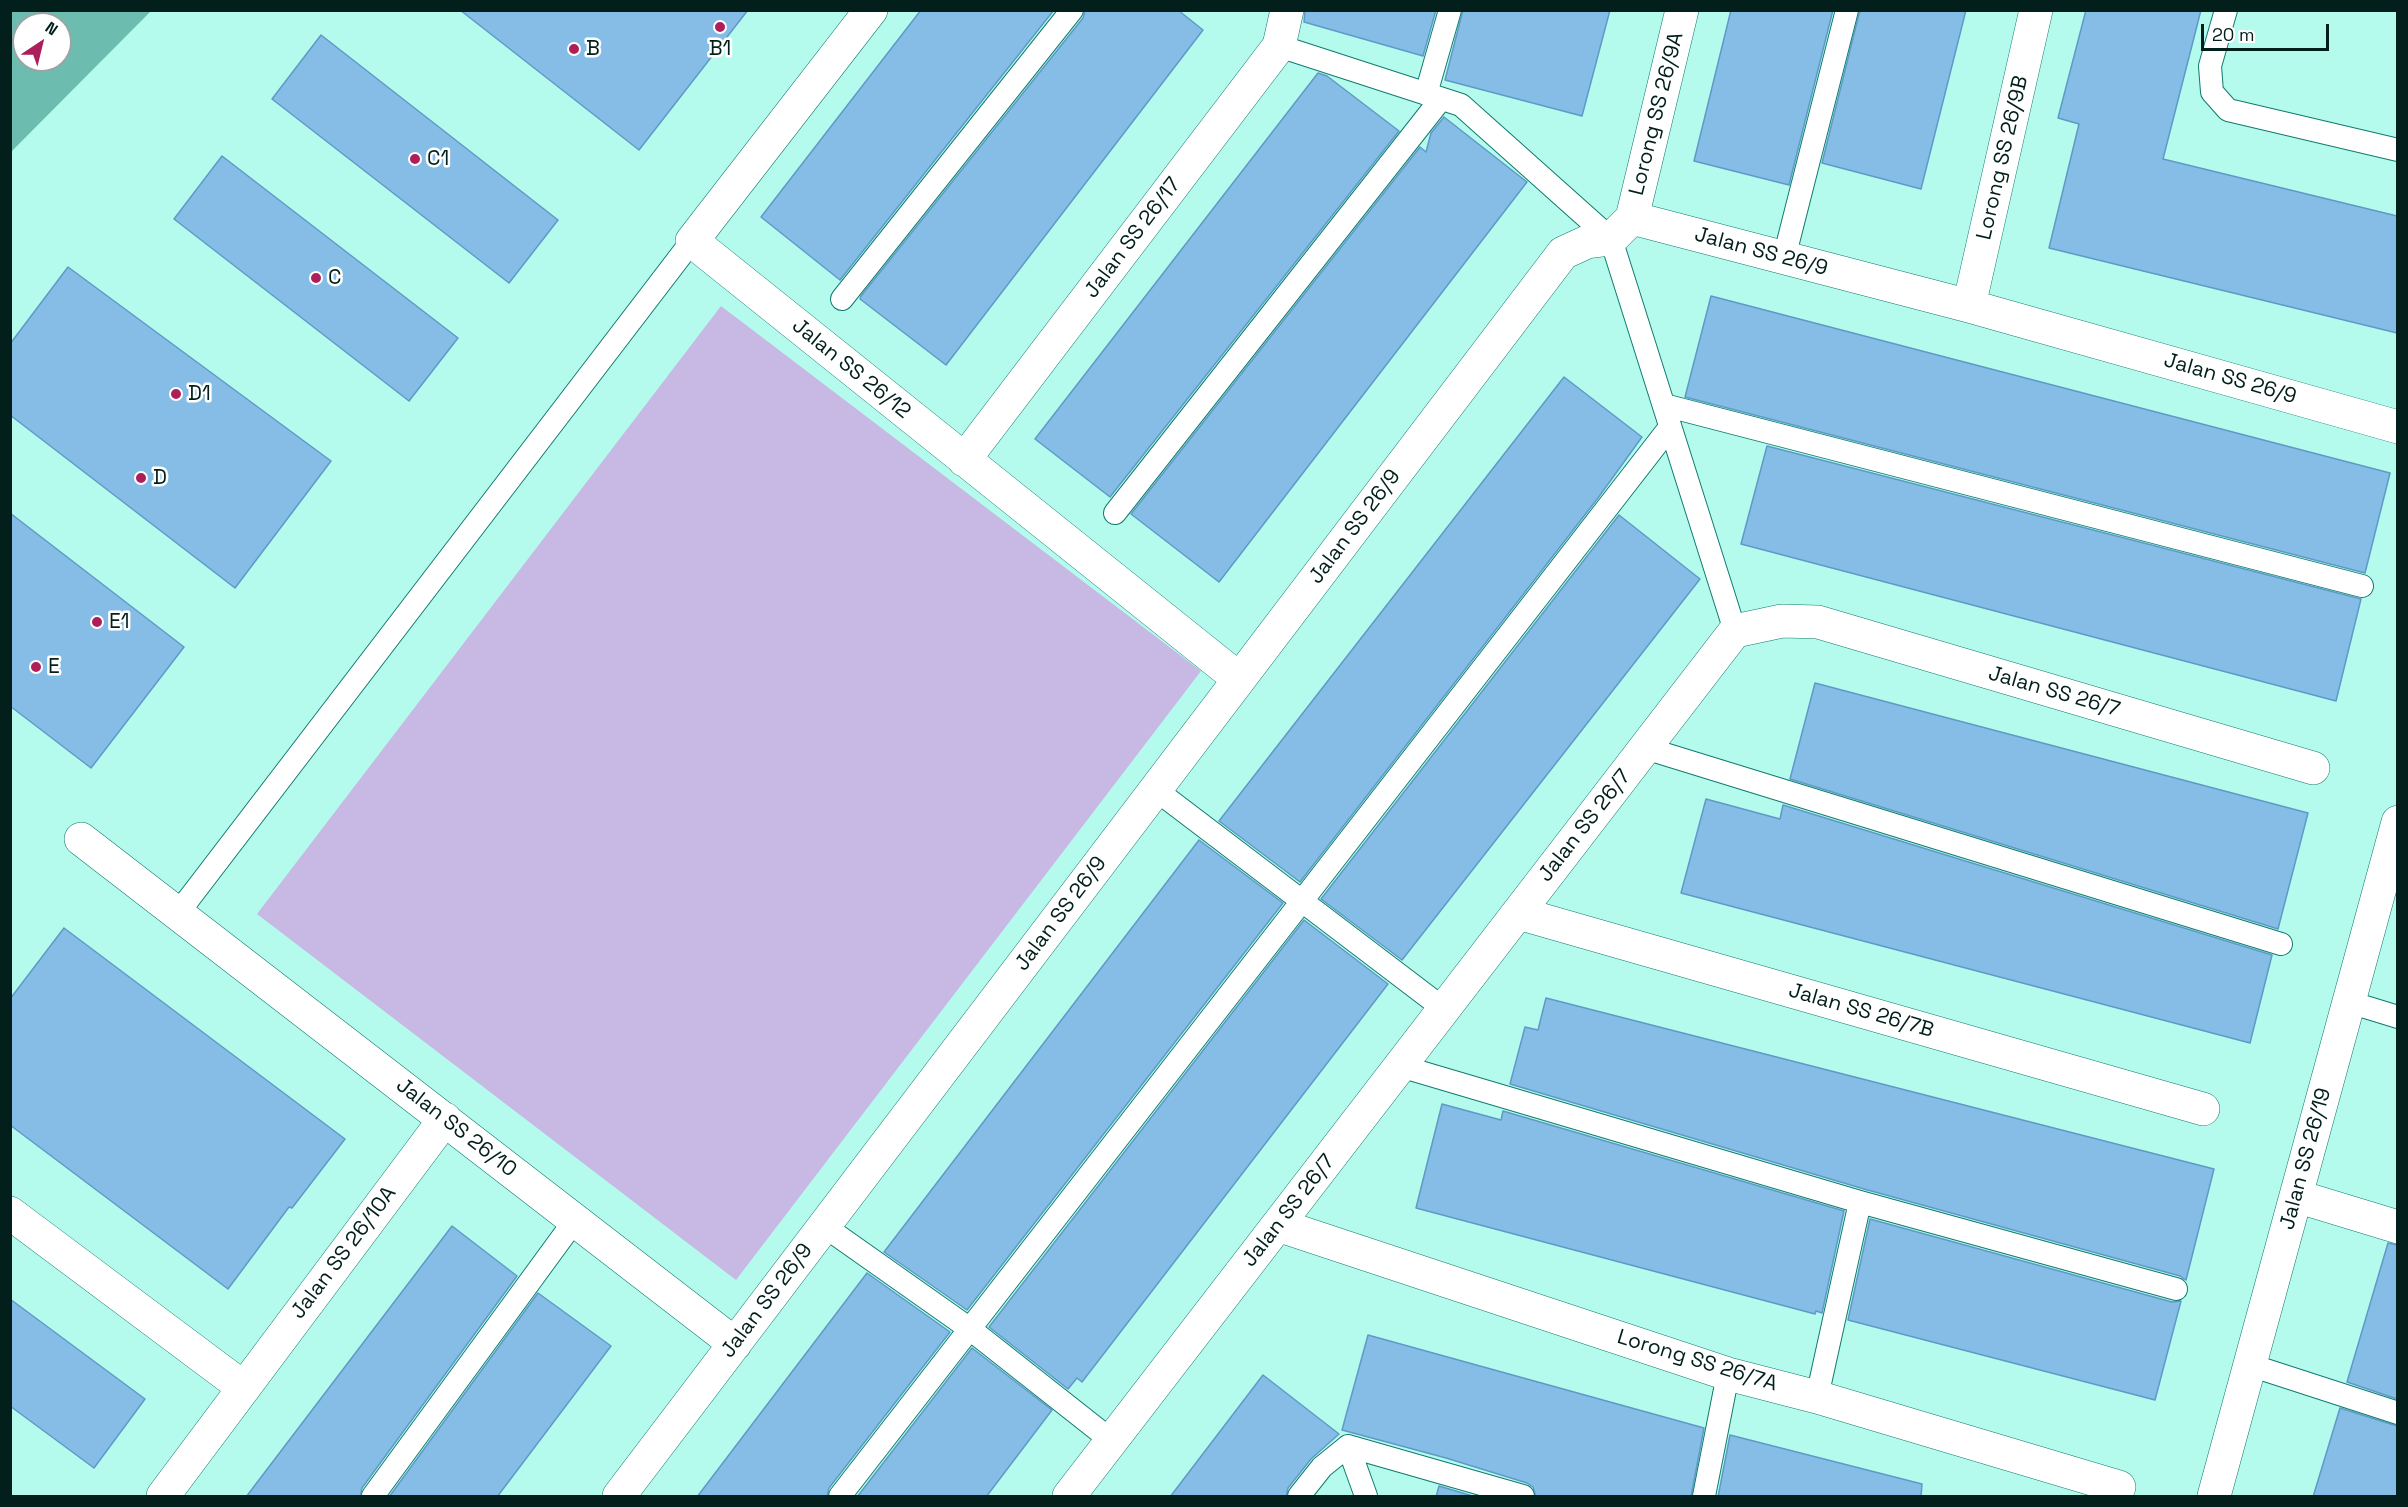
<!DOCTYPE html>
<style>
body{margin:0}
#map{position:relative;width:2408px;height:1507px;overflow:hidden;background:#b4fbee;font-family:"Space Grotesk",sans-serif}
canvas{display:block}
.frame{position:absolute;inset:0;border:12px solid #021f1b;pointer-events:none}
.north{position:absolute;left:12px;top:12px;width:60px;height:60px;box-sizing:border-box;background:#fff;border:2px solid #9aa5a4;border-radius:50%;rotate:35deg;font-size:16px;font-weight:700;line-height:24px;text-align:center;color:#021f1b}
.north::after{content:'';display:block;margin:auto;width:21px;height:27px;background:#ad1f5a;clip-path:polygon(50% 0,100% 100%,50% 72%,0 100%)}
.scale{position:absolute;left:2201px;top:24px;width:128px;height:27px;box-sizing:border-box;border:3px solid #021f1b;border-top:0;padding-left:8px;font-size:18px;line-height:21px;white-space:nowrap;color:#021f1b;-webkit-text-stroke:4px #fff;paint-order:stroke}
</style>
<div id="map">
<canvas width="2408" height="1507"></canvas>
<div class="frame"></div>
<div class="north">N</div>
<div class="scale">20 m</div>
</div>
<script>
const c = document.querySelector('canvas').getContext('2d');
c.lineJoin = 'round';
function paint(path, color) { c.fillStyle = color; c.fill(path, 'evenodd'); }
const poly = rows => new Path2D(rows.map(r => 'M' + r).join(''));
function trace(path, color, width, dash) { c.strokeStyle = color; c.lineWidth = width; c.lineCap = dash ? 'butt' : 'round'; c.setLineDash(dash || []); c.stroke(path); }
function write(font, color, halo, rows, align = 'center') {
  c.font = font + ' "Space Grotesk",sans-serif'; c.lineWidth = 5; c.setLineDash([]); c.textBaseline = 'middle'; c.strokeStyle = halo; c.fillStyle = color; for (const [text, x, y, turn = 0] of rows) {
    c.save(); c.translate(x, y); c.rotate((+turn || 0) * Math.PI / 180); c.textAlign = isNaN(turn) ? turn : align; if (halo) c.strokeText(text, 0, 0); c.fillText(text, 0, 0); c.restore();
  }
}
const green = poly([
 [721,306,1201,671,736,1280,257,914]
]);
const water = poly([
 [11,10,151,11,11,152,10,11],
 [24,24,60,24,60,60,24,60]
]);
const building = poly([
 [460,10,748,10,639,150,460,10],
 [921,10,1054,10,840,280,761,217,921,10],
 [1085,10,1178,10,1203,30,946,365,860,299,861,296,1083,18,1085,10],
 [1305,10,1436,10,1423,56,1304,22,1305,10],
 [1463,10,1610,10,1582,116,1445,80,1463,10],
 [1731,10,1833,10,1789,185,1694,161,1731,10],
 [1860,10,1966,10,1921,189,1822,163,1860,10],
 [2086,10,2201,10,2163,159,2397,216,2397,333,2049,248,2079,124,2058,118,2086,10],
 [321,35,558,220,509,283,272,99,321,35],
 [1318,73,1327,76,1399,131,1110,497,1035,439,1318,73],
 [1444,117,1527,182,1219,582,1131,514,1420,147,1426,152,1431,133,1444,117],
 [222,156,458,338,409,401,174,219,222,156],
 [68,267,331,461,235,588,10,415,10,344,68,267],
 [1711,296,2390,473,2365,573,1685,397,1711,296],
 [1564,377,1642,437,1598,498,1300,882,1219,821,1564,377],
 [1767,446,2361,599,2336,701,1741,544,1767,446],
 [10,513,184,647,91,768,10,706,10,513],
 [1619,515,1700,579,1402,960,1321,899,1619,515],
 [1815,683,2308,813,2278,929,1790,779,1815,683],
 [1706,799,1780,819,1783,805,2272,955,2250,1043,1681,893,1706,799],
 [1199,840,1283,903,967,1310,884,1252,1199,840],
 [1304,920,1388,984,1082,1382,1077,1378,1068,1389,989,1327,1304,920],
 [64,928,345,1139,292,1208,289,1207,228,1289,10,1125,10,999,64,928],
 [1546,998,2214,1169,2186,1280,2180,1276,1864,1189,1510,1084,1525,1027,1538,1030,1546,998],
 [1442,1104,1501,1120,1503,1111,1844,1211,1822,1313,1816,1311,1815,1314,1416,1208,1442,1104],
 [1870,1219,2172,1302,2181,1301,2155,1400,1848,1320,1870,1219],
 [452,1226,517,1276,362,1488,360,1497,246,1497,452,1226],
 [2388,1243,2397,1245,2397,1399,2347,1382,2388,1243],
 [867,1273,950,1332,829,1488,827,1497,697,1497,867,1273],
 [538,1293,611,1346,497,1497,389,1497,538,1293],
 [10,1299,145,1399,94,1468,10,1406,10,1299],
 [1368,1335,1704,1428,1691,1497,1536,1497,1533,1487,1527,1483,1446,1458,1342,1430,1368,1335],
 [972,1348,1052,1410,986,1497,857,1497,972,1348],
 [1263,1375,1339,1434,1311,1459,1288,1488,1286,1497,1170,1497,1263,1375],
 [2340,1408,2397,1426,2397,1497,2313,1497,2340,1408],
 [1730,1435,1922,1484,1921,1497,1718,1497,1730,1435],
 [1439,1486,1476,1497,1436,1497,1439,1486]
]);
const lane = poly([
 [2226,10,2210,66,2212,92,2228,110,2398,150],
 [1279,46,1461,105,1611,239,1735,631],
 [1426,94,1450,10],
 [1784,258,1847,10],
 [842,299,1072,10],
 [1664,405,2362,586],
 [1115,513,1441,99],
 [1645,748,2281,944],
 [1156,790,1444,1009],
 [178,913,692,241],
 [2349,1002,2398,1017],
 [1400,1066,1860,1202,2176,1289],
 [824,1226,970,1329,1112,1441],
 [2250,1365,2398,1413],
 [1817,1397,1860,1202],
 [1348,1446,1523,1496],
 [1348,1446,1366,1496],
 [373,1496,575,1220],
 [840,1496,1670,427],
 [1299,1496,1322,1467,1348,1446],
 [1704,1496,1728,1374]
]);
const street = poly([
 [871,10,692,241,1239,679],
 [1632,218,1969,306,2398,427],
 [1632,218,1682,10],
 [1969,306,2036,10],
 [964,460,1279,46,1287,10],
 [81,839,735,1344],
 [1518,913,2203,1109],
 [2296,1196,2398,1227],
 [10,1213,244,1388],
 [1278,1225,1728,1374,1817,1397,2119,1487],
 [163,1496,445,1119],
 [619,1496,1563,253,1587,242,1611,239,1632,218],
 [1069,1496,1735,631,1782,621,1818,622,2313,768],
 [2214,1496,2398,822]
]);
const markers = [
 [720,27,6,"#ad1f5a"],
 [574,49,6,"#ad1f5a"],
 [415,159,6,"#ad1f5a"],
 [316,278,6,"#ad1f5a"],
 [176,394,6,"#ad1f5a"],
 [141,478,6,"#ad1f5a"],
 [97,622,6,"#ad1f5a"],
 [36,667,6,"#ad1f5a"]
];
const poiNames = [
 ["B",586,49],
 ["B1",720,49,"center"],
 ["C1",427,159],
 ["C",328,278],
 ["D1",188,394],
 ["D",153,478],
 ["E1",109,622],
 ["E",48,667]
];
const streetNames = [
 ["Lorong SS 26/9A",1657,114,-76],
 ["Lorong SS 26/9B",2003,158,-77],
 ["Jalan SS 26/17",1133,238,-53],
 ["Jalan SS 26/9",1761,252,15],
 ["Jalan SS 26/12",851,369,39],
 ["Jalan SS 26/9",2230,379,16],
 ["Jalan SS 26/9",1355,527,-53],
 ["Jalan SS 26/7",2054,692,16],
 ["Jalan SS 26/7",1585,826,-52],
 ["Jalan SS 26/9",1061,914,-53],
 ["Jalan SS 26/7B",1861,1011,16],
 ["Jalan SS 26/10",456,1128,38],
 ["Jalan SS 26/19",2306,1159,-75],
 ["Jalan SS 26/7",1289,1211,-52],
 ["Jalan SS 26/10A",344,1253,-53],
 ["Jalan SS 26/9",767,1301,-53],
 ["Lorong SS 26/7A",1697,1361,17]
];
paint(green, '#c8b8e4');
paint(water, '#6cbdb0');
paint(building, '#86bde6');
trace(building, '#5e9ac6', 1.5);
trace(lane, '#107b6f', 24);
trace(street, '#107b6f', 34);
trace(lane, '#fff', 22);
trace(street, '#fff', 33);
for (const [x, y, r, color] of markers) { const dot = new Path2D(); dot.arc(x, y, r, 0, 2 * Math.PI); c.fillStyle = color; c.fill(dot); trace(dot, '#fff', 2); }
write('21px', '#021f1b', '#fff', poiNames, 'left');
write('21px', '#021f1b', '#fff', streetNames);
</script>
